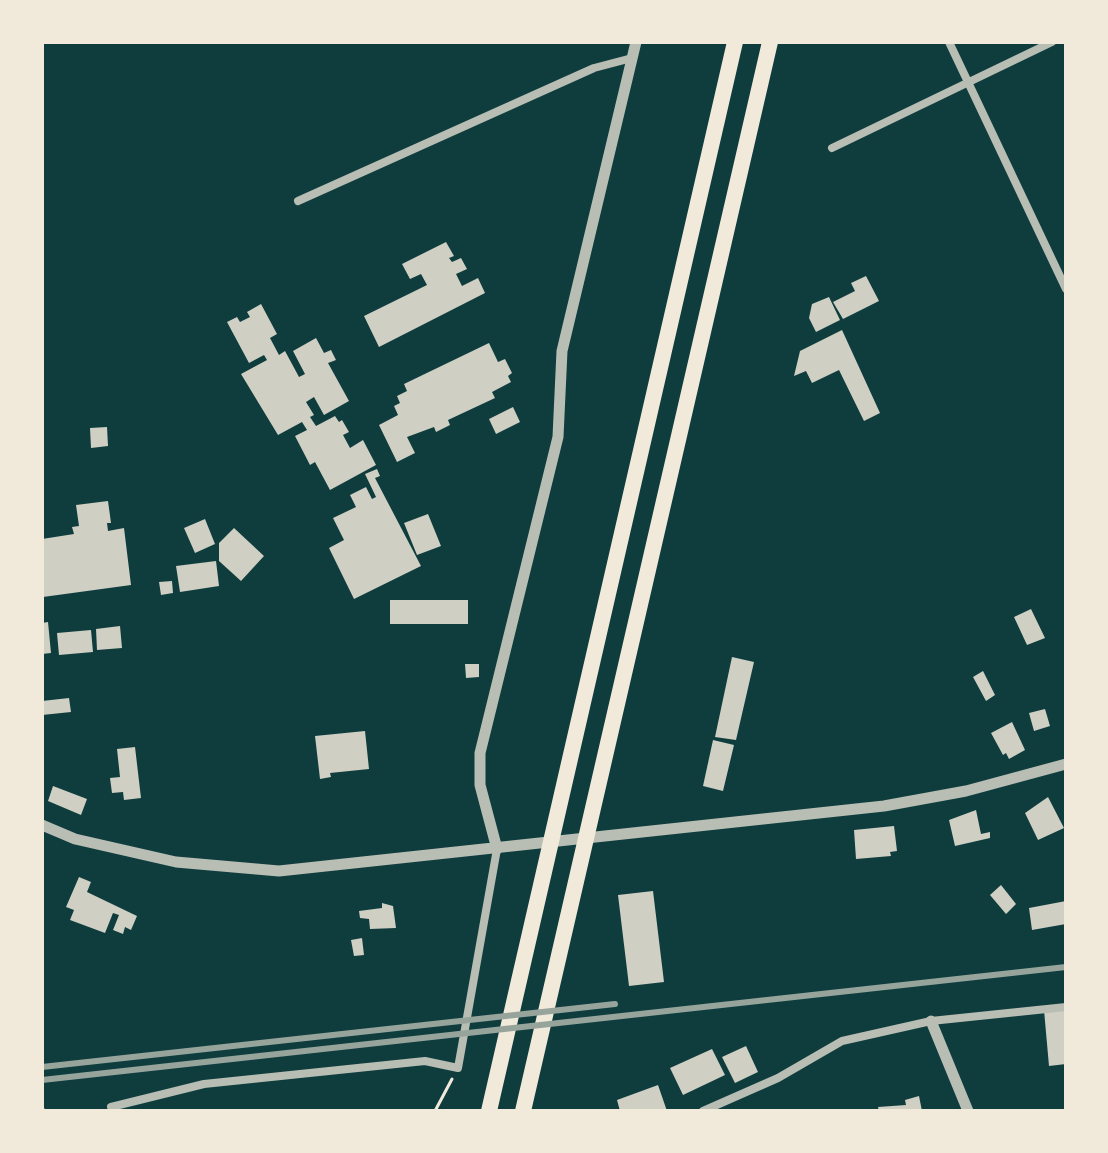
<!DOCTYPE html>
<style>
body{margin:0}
#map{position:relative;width:1108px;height:1153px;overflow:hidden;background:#0f3d3e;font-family:"DM Sans",sans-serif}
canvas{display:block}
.frame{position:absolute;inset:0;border:44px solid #f1e9da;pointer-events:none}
</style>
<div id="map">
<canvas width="1108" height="1153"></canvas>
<div class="frame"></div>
</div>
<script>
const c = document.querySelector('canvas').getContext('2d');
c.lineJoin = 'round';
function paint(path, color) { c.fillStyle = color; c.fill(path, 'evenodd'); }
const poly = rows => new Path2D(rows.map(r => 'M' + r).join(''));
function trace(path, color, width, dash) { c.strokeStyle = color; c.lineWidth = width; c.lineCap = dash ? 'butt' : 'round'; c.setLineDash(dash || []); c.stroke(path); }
const building = poly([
 [446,242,454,256,449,258,452,262,461,258,467,269,456,274,462,286,478,278,485,293,379,347,364,316,427,285,421,274,410,279,402,264],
 [866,276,879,301,843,319,833,302,855,291,851,283],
 [829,297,840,320,816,332,809,318,812,304],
 [261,304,277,334,270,338,279,355,285,351,299,377,305,374,293,351,316,338,324,353,331,350,336,360,328,363,349,401,324,415,314,397,306,402,314,415,310,417,316,426,335,416,339,422,342,420,349,432,343,435,350,448,363,440,376,465,330,490,315,462,310,465,295,436,307,430,302,422,278,435,241,374,267,360,264,355,249,363,227,322,237,317,240,322,250,317,247,312],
 [842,330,880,413,864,421,839,370,812,383,806,371,794,376,800,351],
 [489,343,498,362,505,359,512,373,508,376,511,382,492,392,495,398,448,420,450,425,436,432,434,427,407,437,415,453,397,462,379,425,398,415,394,406,400,403,397,396,407,391,404,384],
 [513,407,520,422,496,434,489,419],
 [107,427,108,446,91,448,90,428],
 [377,469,380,476,375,478,421,566,354,599,329,548,344,540,333,518,356,507,350,495,366,487,372,499,376,497,365,474],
 [108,501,111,523,107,523,108,531,124,528,131,585,43,597,42,539,74,534,72,527,79,526,76,505],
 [428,514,441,546,417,555,404,523],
 [205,519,215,544,195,553,184,528],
 [234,528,264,556,241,581,219,561,219,543],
 [216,561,219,586,180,592,176,566],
 [172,581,173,593,161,595,159,582],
 [390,600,468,600,468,624,390,624],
 [1031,609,1045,638,1027,645,1014,617],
 [48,622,51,653,42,654,42,623],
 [120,626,122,648,97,650,96,629],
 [91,630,93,652,59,655,57,633],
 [732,657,754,662,736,740,715,737],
 [465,664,479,664,479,677,466,678],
 [983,671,995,695,986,701,973,677],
 [69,698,71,712,42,715,42,701],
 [1045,709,1050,726,1034,731,1029,713],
 [1012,722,1025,750,1009,759,1006,753,1003,755,991,733],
 [365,731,369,769,330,773,331,777,320,779,315,736],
 [713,740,734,745,723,791,703,786],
 [135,747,141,798,124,800,123,792,112,793,110,778,120,777,117,749],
 [53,786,87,799,81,815,48,801],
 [1048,797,1064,828,1038,840,1025,813],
 [976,810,981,834,990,832,990,838,955,846,949,820],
 [894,826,897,851,890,852,891,856,856,859,854,830],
 [79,877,91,882,87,892,137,916,131,930,125,927,123,934,113,930,119,915,113,913,105,933,70,920,74,910,66,907],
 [1001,885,1016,904,1006,914,990,895],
 [653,891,664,982,629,986,618,895],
 [1066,901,1066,924,1032,930,1029,908],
 [382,903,393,906,396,928,370,929,369,919,360,918,359,911,382,908],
 [362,938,364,955,354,956,351,940],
 [1066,1008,1066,1064,1049,1066,1044,1010],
 [746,1046,758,1072,735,1083,722,1057],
 [712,1049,725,1075,683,1095,670,1068],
 [658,1085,667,1111,620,1111,617,1100],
 [919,1096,922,1111,879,1111,878,1107,906,1105,905,1100]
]);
const path = poly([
 [42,1109,46,1111],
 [435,1111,452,1079]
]);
const minor = poly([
 [949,42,1066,289],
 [832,148,1052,42],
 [298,201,594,68,632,58],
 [111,1107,204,1084,425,1061,458,1068,497,849],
 [703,1111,778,1078,842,1041,931,1021,1066,1007]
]);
const tertiary = poly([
 [42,825,75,839,176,862,279,871,884,806,966,791,1066,764],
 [497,849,480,785,480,753,558,437,562,351,636,42],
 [931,1021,968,1111]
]);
const motorway = poly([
 [489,1111,735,42],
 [523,1111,770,42]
]);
const rail = poly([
 [42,1067,615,1004],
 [42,1080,1066,967]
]);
paint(building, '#cfcfc3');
trace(path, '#f1e9da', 3);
trace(minor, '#b8beb3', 8);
trace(tertiary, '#b8beb3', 11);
trace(motorway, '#f1e9da', 16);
trace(rail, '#97a49c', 6);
</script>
